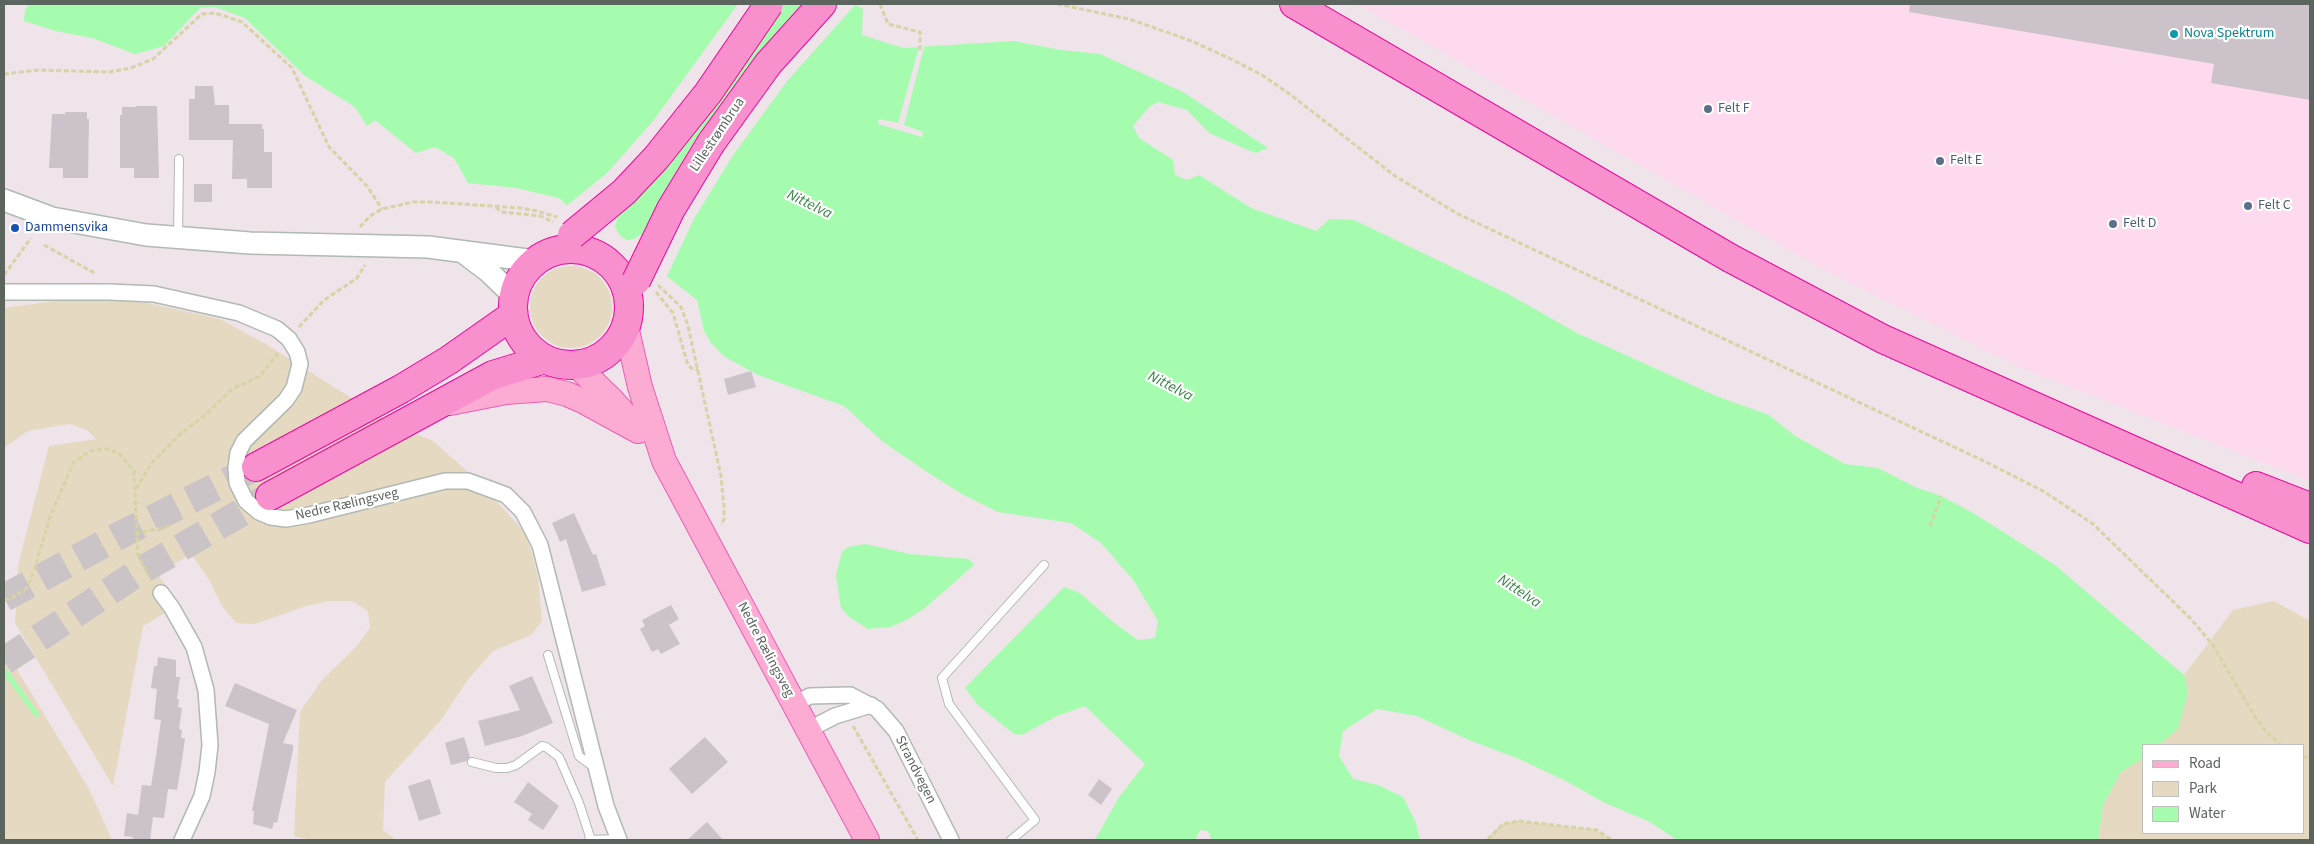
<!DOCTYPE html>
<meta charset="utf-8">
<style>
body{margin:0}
#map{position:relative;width:2314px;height:844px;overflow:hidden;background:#eee4ea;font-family:"Source Sans 3",sans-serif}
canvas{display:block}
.frame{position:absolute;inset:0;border:5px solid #5c645e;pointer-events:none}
.legend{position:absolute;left:2142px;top:744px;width:162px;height:90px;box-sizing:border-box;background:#fff;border:1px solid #bec1bf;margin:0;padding:6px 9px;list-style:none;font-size:15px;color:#5c645e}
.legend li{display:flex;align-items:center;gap:10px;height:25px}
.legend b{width:25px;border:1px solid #bec1bf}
</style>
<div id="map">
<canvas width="2314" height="844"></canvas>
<div class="frame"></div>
<ul class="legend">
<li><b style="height:6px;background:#fcabd3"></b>Road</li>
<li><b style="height:14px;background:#e5d9c1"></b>Park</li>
<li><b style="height:14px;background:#a6fcae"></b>Water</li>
</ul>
</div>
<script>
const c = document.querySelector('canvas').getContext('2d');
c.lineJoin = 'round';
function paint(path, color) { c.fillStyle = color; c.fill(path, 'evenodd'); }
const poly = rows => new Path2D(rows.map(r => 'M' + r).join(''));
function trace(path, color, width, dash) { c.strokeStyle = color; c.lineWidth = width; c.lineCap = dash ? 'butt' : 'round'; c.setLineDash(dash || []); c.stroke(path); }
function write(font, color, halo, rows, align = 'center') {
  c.font = font + ' "Source Sans 3",sans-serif'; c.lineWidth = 4.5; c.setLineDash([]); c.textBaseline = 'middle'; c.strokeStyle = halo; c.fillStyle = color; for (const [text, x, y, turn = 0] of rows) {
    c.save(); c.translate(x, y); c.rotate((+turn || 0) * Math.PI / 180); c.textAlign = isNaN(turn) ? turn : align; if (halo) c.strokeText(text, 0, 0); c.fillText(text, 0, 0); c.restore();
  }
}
const commercial = poly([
 [1357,4,2310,4,2310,481,2024,369,1826,271]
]);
const green = poly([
 '530 307a41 41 0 1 1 82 0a41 41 0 1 1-82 0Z',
 [99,298,147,303,220,319,264,343,396,426,433,441,476,479,531,539,528,540,538,576,542,621,531,635,493,651,467,681,441,720,385,782,383,830,396,840,312,840,294,836,300,712,322,680,356,647,370,628,368,611,352,601,329,601,306,606,255,624,236,623,222,606,209,580,191,554,158,574,179,605,143,626,113,786,15,623,18,565,49,446,96,439,87,430,70,424,28,431,4,448,4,308,63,300],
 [2274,601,2310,621,2310,840,2098,840,2103,805,2121,772,2143,758,2143,833,2303,833,2303,745,2159,745,2178,728,2188,692,2184,675,2233,610],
 [4,648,89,789,112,840,4,840],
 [1517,821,1596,830,1611,840,1486,840,1501,824]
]);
const water = poly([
 [29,4,854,4,863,9,862,35,903,48,1014,41,1061,50,1100,54,1183,92,1268,148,1255,153,1209,133,1187,110,1158,102,1149,107,1133,126,1139,138,1173,160,1175,175,1187,180,1199,175,1251,208,1316,231,1330,219,1354,220,1508,294,1577,333,1716,396,1769,415,1795,436,1845,464,1878,468,1915,487,1941,496,1975,514,2055,565,2184,675,2188,692,2178,729,2159,745,2143,745,2143,758,2121,772,2103,805,2098,840,1677,840,1650,822,1605,803,1564,780,1519,759,1469,740,1417,716,1377,709,1343,731,1339,756,1353,779,1378,785,1403,797,1416,823,1420,840,1212,840,1208,831,1200,830,1195,840,1095,840,1119,797,1145,764,1085,706,1057,716,1022,735,1014,734,978,705,965,688,1064,587,1080,593,1113,622,1138,640,1155,638,1158,621,1134,581,1101,543,1071,523,998,512,962,494,924,470,882,441,844,406,758,375,725,357,711,343,704,331,697,300,608,230,574,212,559,198,516,188,468,183,454,158,435,147,416,153,375,120,367,126,355,107,305,76,245,18,215,7,200,8,164,46,135,54,92,38,56,31,24,21,25,10],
 [865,544,910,554,969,559,974,565,925,608,908,619,891,627,868,629,849,617,841,608,836,575,842,552,848,547]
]);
const pier = poly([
 [738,4,785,4,750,58,720,99,640,194,618,215,615,227,621,237,627,240,634,239,643,233,659,200,693,143,754,61,803,4,856,4,788,80,734,154,695,217,666,278,606,232,573,214,565,207,607,173,653,121],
 [919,47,924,47,904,125,923,132,922,137,878,124,879,119,898,123]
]);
const stream = poly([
 [4,670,36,714]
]);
const building = poly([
 [1910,4,2310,4,2310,100,2211,83,2214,64,1909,12],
 [195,86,213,86,215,105,229,105,229,124,262,124,262,129,264,129,264,152,272,152,272,188,247,188,247,179,232,179,233,140,189,140,189,99,195,99],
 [136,106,157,106,159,178,134,178,134,168,120,168,120,115,122,115,122,107,136,107],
 [65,112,87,112,87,119,89,119,88,178,63,178,63,168,49,168,52,114,65,114],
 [194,184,212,184,212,202,194,202],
 [751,371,756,387,728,395,724,379],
 [574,513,593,555,596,554,606,585,582,592,566,539,560,542,552,523],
 [671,605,679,619,669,625,680,644,661,654,658,649,652,652,640,629,645,626,642,620],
 [158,657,176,660,176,677,180,677,177,699,179,699,178,707,182,708,179,729,182,730,181,738,185,738,182,760,177,790,168,789,164,818,153,817,150,840,132,840,133,837,124,836,127,813,138,815,142,785,151,786,156,756,161,720,154,719,157,689,151,688,154,666,157,666],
 [532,676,553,723,522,736,485,746,478,721,520,710,509,686],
 [235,683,297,710,283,743,293,745,293,750,277,823,274,822,272,829,253,824,254,811,252,811,269,724,225,706],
 [464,737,470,757,467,761,451,765,445,743],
 [705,737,728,762,692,794,669,769],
 [430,779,441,814,419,821,408,786],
 [1099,779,1112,789,1101,805,1088,795],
 [528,782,559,806,543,830,528,820,532,814,514,802],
 [707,822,723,840,687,840]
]);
const highwayTunnel = poly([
 [4,598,124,533,256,467],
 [4,661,137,573,270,496]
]);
const path = poly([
 [880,4,888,24,920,32,920,50],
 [1057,4,1129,19,1189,40,1231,59,1262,75,1291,95,1395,176,1458,214,1986,462,2043,491,2093,524,2191,619,2213,645,2255,717,2266,732,2281,745],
 [4,74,39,70,109,72,131,68,153,59,202,14,215,13,242,22,292,68,329,147,367,186,382,209],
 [496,207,501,212,541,216,553,222],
 [360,227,370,216,382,209,413,202,433,202,520,208,537,211,557,217],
 [598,243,622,260],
 [44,245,96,274],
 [592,248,620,267],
 [4,275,31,238],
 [658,285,681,307,688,326,721,476,724,508,724,519,721,525],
 [656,292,673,313,687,362,691,368,698,370],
 [299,327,323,301,357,278,365,265],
 [136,489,151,464,178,436,206,414,232,389,260,376,279,352],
 [1930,526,1941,496],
 [135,534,170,526],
 [4,600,13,597,27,588,34,571,50,517,73,463,90,451,106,449,120,454,134,471,138,554,151,581],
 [853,726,918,840],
 [2303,756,2310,759],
 [1488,839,1503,824,1519,821,1597,830,1612,840]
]);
const lane = poly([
 [178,237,179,159],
 [548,655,579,756,595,768],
 [472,762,496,768,507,768,516,765,542,746,546,747,559,757,579,803,591,840],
 [589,840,618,839],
 [1011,840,1035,820,949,704,942,678,1044,565]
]);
const street = poly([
 [4,292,109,292,154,294,239,313,277,329,289,339,297,352,300,364,294,388,286,400,244,441,238,453,236,468,237,483,246,501,259,512,271,517,286,519,309,515,445,481,468,481,506,495,523,512,540,545,606,806,619,840],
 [161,593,172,608,194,647,206,690,210,745,207,772,202,796,182,840],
 [793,704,810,696,850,695,877,709,896,731,951,840],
 [808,730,835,716,871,705]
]);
const secondary = poly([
 [4,200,52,218,146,235,250,243,428,247,535,261],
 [464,253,488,271,514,296]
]);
const primary = poly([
 [626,326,640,387,664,461,867,840],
 [576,365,611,399,631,421],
 [450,403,506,392,547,389,567,394,583,401,638,431]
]);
const highway = poly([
 [1294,4,1730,258,1883,339,2310,529],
 [711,143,768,64,822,4],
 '513 307a58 58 0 1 1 116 0a58 58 0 1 1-116 0Z',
 [256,467,401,389,449,360,513,315],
 [2256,486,2310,507],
 [270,496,493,375,545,359]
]);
const highwayBridge = poly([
 [572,235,624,192,656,158,708,93,769,4],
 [636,281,671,209,711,143]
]);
const markers = [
 [2174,34,5,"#0f9aa8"],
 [1708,109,5,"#5c6f8a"],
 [1940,161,5,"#5c6f8a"],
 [2248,206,5,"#5c6f8a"],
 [2113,224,5,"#5c6f8a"],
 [15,228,5,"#1a4fb4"]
];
const cultureNames = [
 ["Nova Spektrum",2184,34]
];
const serviceNames = [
 ["Felt F",1718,109],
 ["Felt E",1950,161],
 ["Felt C",2258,206],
 ["Felt D",2123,224]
];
const streetNames = [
 ["Lillestrømbrua",718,135,-56],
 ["Nedre Rælingsveg",347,505,-13],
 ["Nedre Rælingsveg",765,650,62],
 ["Strandvegen",915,770,63]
];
const transitNames = [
 ["Dammensvika",25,228]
];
const waterNames = [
 ["Nittelva",809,205,26],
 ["Nittelva",1170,387,27],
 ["Nittelva",1519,592,33]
];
paint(commercial, '#fddaee');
paint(green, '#e5d9c1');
paint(water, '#a6fcae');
paint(pier, '#eee4ea');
trace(stream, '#a6fcae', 5.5);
paint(building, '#ccc2c9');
trace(highwayTunnel, '#cac4c7', 28, [28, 14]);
trace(lane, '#b1b9b3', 10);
trace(street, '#b1b9b3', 18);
trace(secondary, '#b0b9b3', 24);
trace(primary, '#ed5eb6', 26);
trace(highway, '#eb079b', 30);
trace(path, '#d6d3a5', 3, [5, 2.5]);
trace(lane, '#fff', 8);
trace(street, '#fff', 15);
trace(secondary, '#fff', 21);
trace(primary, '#fcabd3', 24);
trace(highway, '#f990ce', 28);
trace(highwayBridge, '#eb079b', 30, []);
trace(highwayBridge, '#f990ce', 28);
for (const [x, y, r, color] of markers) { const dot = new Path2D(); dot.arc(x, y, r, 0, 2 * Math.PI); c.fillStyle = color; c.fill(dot); trace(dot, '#fff', 2); }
write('14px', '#0d838f', '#fff', cultureNames, 'left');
write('14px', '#4e5e75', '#fff', serviceNames, 'left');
write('14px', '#5c645e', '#fff', streetNames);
write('14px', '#164399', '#fff', transitNames, 'left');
write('italic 15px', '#358343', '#fff', waterNames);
</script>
